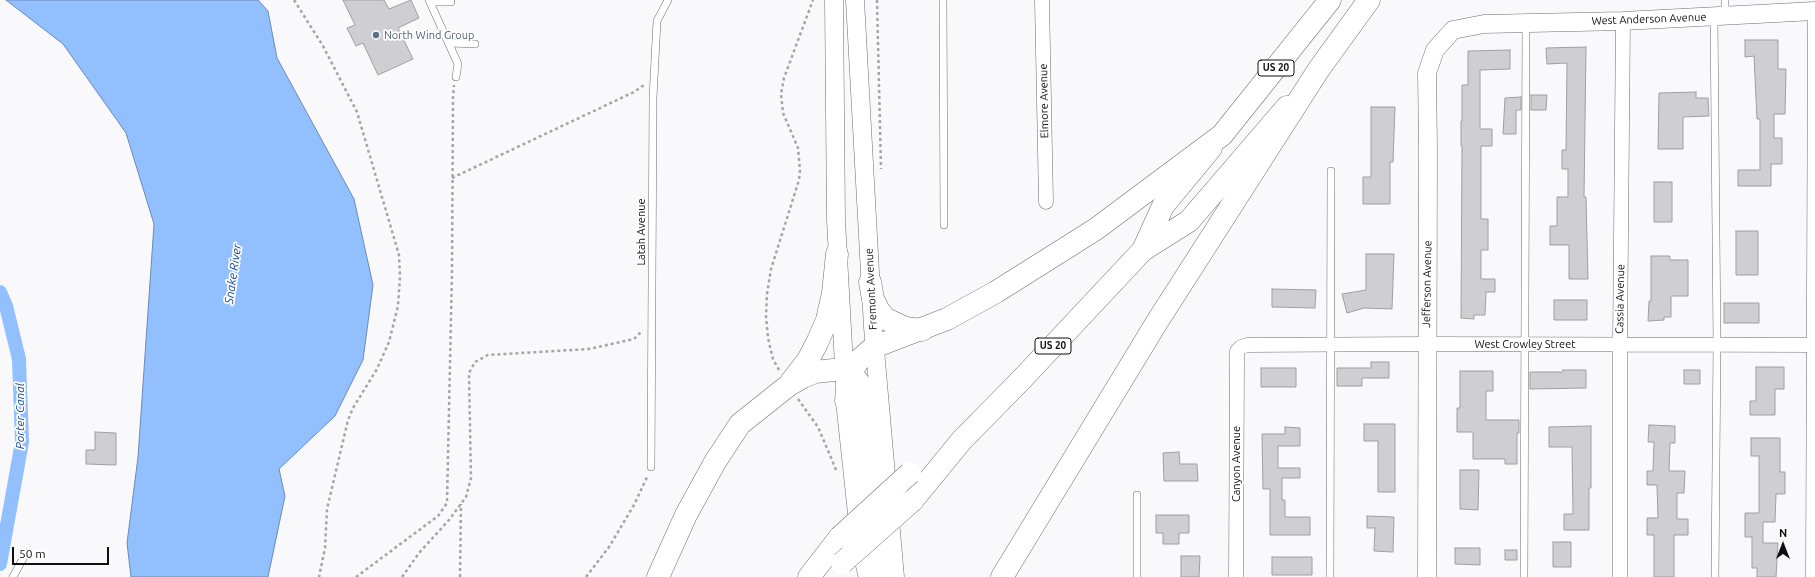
<!DOCTYPE html>
<style>
body{margin:0}
#map{position:relative;width:1815px;height:577px;overflow:hidden;background:#f9f9fc;font-family:Ubuntu,sans-serif}
canvas{display:block}
.north{position:absolute;left:1763px;top:525px;width:40px;height:40px;-webkit-text-stroke:3px #fff;paint-order:stroke;rotate:0deg;font-size:11px;font-weight:700;line-height:16px;text-align:center;color:#0f0f10}
.north::after{content:'';display:block;margin:auto;width:14px;height:18px;background:#0f0f10;clip-path:polygon(50% 0,100% 100%,50% 72%,0 100%)}
.scale{position:absolute;left:12px;top:547px;width:97px;height:18px;box-sizing:border-box;border:2px solid #0f0f10;border-top:0;padding-left:5px;font-size:12px;line-height:14px;white-space:nowrap;color:#0f0f10;-webkit-text-stroke:3px #fff;paint-order:stroke}
</style>
<div id="map">
<canvas width="1815" height="577"></canvas>
<div class="north">N</div>
<div class="scale">50 m</div>
</div>
<script>
const c = document.querySelector('canvas').getContext('2d');
c.lineJoin = 'round';
function paint(path, color) { c.fillStyle = color; c.fill(path, 'evenodd'); }
const poly = rows => new Path2D(rows.map(r => 'M' + r).join(''));
function trace(path, color, width, dash) { c.strokeStyle = color; c.lineWidth = width; c.lineCap = dash ? 'butt' : 'round'; c.setLineDash(dash || []); c.stroke(path); }
function write(font, color, halo, rows, align = 'center') {
  c.font = font + ' Ubuntu,sans-serif'; c.lineWidth = 3.5; c.setLineDash([]); c.textBaseline = 'middle'; c.strokeStyle = halo; c.fillStyle = color; for (const [text, x, y, turn = 0] of rows) {
    c.save(); c.translate(x, y); c.rotate((+turn || 0) * Math.PI / 180); c.textAlign = isNaN(turn) ? turn : align; if (halo) c.strokeText(text, 0, 0); c.fillText(text, 0, 0); c.restore();
  }
}
const water = poly([
 [6,0,258,0,268,11,277,58,354,199,373,285,363,360,335,416,279,469,285,496,268,577,131,577,127,543,138,457,154,224,126,133,63,44,6,0]
]);
const canal = poly([
 [0,292,6,306,19,359,22,442,0,564]
]);
const building = poly([
 [343,0,384,0,389,9,411,0,419,18,398,28,413,59,378,75,363,43,356,46,347,28,355,25,343,0],
 [1745,40,1778,40,1778,69,1786,69,1785,114,1774,114,1774,138,1782,138,1782,164,1771,164,1771,186,1738,186,1738,170,1760,170,1760,119,1757,119,1754,56,1745,57,1745,40],
 [1586,47,1584,197,1586,197,1588,279,1569,279,1569,245,1550,245,1550,226,1557,226,1557,197,1568,197,1568,169,1562,169,1562,150,1566,150,1567,63,1547,64,1546,48,1586,47],
 [1510,50,1510,69,1480,70,1480,129,1492,129,1492,146,1481,146,1481,219,1488,219,1488,250,1481,250,1481,279,1495,279,1495,292,1486,292,1485,315,1474,315,1474,319,1461,318,1462,146,1461,146,1461,121,1462,121,1462,85,1468,85,1468,51,1510,50],
 [1696,92,1696,98,1708,98,1709,116,1683,117,1683,149,1658,149,1659,93,1696,92],
 [1531,95,1547,95,1546,110,1531,110,1531,95],
 [1521,97,1521,110,1516,110,1516,134,1503,134,1505,98,1521,97],
 [1371,107,1395,107,1393,162,1390,162,1390,204,1363,204,1363,177,1371,177,1371,107],
 [1654,182,1672,182,1672,222,1654,222,1654,182],
 [1736,231,1758,231,1758,275,1736,275,1736,231],
 [1366,254,1394,254,1392,309,1364,308,1347,313,1342,294,1366,290,1366,254],
 [1651,256,1670,256,1670,260,1688,260,1688,296,1671,296,1671,317,1664,317,1664,320,1648,321,1649,301,1651,301,1651,256],
 [1272,289,1316,290,1315,308,1272,307,1272,289],
 [1554,300,1587,300,1587,320,1554,320,1554,300],
 [1724,303,1759,303,1759,323,1724,323,1724,303],
 [1371,362,1389,362,1389,378,1362,378,1362,386,1337,386,1337,368,1371,368,1371,362],
 [1756,367,1784,367,1784,389,1775,389,1775,415,1750,415,1750,401,1756,401,1756,367],
 [1261,368,1296,368,1296,387,1261,387,1261,368],
 [1563,370,1586,370,1586,388,1530,389,1530,372,1563,372,1563,370],
 [1684,370,1700,370,1700,384,1684,384,1684,370],
 [1460,371,1493,371,1493,391,1486,391,1486,420,1519,420,1519,433,1517,433,1517,464,1505,464,1505,459,1473,459,1473,432,1457,432,1457,408,1460,408,1460,371],
 [1364,424,1395,424,1395,492,1378,492,1378,441,1364,441,1364,424],
 [1649,425,1675,426,1675,443,1670,443,1669,471,1685,471,1684,493,1677,493,1677,519,1688,519,1688,535,1674,535,1674,577,1654,577,1654,535,1647,535,1647,518,1658,518,1657,485,1647,485,1647,471,1653,471,1654,442,1648,442,1649,425],
 [1591,426,1591,488,1589,488,1589,530,1564,530,1564,514,1573,514,1572,447,1549,447,1549,427,1591,426],
 [1285,427,1300,428,1300,446,1278,446,1278,468,1300,468,1300,478,1282,478,1282,500,1285,500,1285,517,1310,517,1310,535,1270,535,1270,489,1263,489,1262,434,1285,434,1285,427],
 [95,432,116,433,116,465,86,464,86,450,95,450,95,432],
 [1751,438,1780,438,1780,472,1785,472,1785,494,1776,494,1775,522,1763,522,1763,543,1778,543,1776,577,1757,577,1757,568,1752,568,1752,537,1745,537,1745,513,1759,513,1759,456,1751,456,1751,438],
 [1179,452,1180,464,1197,464,1198,481,1164,481,1163,453,1179,452],
 [1460,470,1479,470,1478,510,1460,509,1460,470],
 [1156,515,1189,515,1189,533,1179,533,1179,544,1163,544,1163,533,1156,533,1156,515],
 [1367,516,1394,517,1393,552,1374,551,1375,528,1367,528,1367,516],
 [1553,542,1571,542,1571,567,1553,567,1553,542],
 [1455,548,1480,548,1480,565,1455,564,1455,548],
 [1505,550,1517,550,1517,560,1505,560,1505,550],
 [1181,556,1200,556,1199,577,1181,577,1181,556],
 [1272,557,1312,557,1312,575,1272,575,1272,557]
]);
const path = poly([
 [294,0,323,46,357,112,399,255,400,277,398,306,389,342,377,369,353,408,348,420,327,509,325,548,319,577],
 [877,0,881,169],
 [452,178,634,92,644,85],
 [779,370,773,359,768,338,766,316,767,294,771,269,799,180,800,170,798,148,783,113,781,94,784,78,813,0],
 [798,399,818,427,837,472],
 [356,577,438,516,447,503,452,271,453,98,454,85],
 [402,577,419,553,449,520,466,497,471,478,469,373,475,362,488,355,589,349,634,339,642,331],
 [460,577,461,504],
 [586,577,609,547,634,505,648,475]
]);
const service = poly([
 [429,0,458,64,456,77],
 [943,0,944,225],
 [1725,0,1725,16],
 [430,2,451,2],
 [1714,17,1717,344,1715,577],
 [450,43,475,44],
 [651,467,653,98,657,21,668,0],
 [13,577,26,553],
 [1137,577,1137,495],
 [1330,577,1331,171],
 [1524,577,1526,24]
]);
const minor = poly([
 [1042,0,1046,202],
 [1236,577,1237,359,1237,351,1241,347,1247,345,1427,344,1815,345],
 [1620,577,1620,344,1623,21],
 [1813,577,1815,11]
]);
const tertiary = poly([
 [834,0,836,220,845,383],
 [855,0,873,327,895,577],
 [1427,577,1428,148,1427,73,1435,50,1453,30,1484,24,1623,21,1815,11]
]);
const secondary = poly([
 [846,401,860,532]
]);
const trunk = poly([
 [1143,250,1163,206,1211,148],
 [791,382,808,360,817,343,827,320,833,293,837,254],
 [912,501,962,440,1022,379,1143,250,1189,221,1287,107],
 [658,577,686,515,715,462,740,424,789,385,803,377,815,372,843,369,851,373,859,383,863,394,869,477,880,559,885,577],
 [809,577,840,537]
]);
const motorway = poly([
 [870,282,873,299,879,311,886,319,905,328,922,330],
 [846,401,847,387,851,373,858,361,874,347,947,319,996,292,1096,229,1222,135,1330,0],
 [861,541,870,577],
 [1002,577,1157,322,1319,69,1369,0]
]);
const trunkBridge = poly([
 [840,537,910,473],
 [842,563,912,501]
]);
const markers = [
 [376,35,4,"#5c6f8a"]
];
const shields = [
 [1276,68,36],
 [1053,346,36]
];
const shieldNames = [
 ["US 20",1276,68],
 ["US 20",1053,346]
];
const streetNames = [
 ["West Anderson Avenue",1649,19,-2],
 ["Elmore Avenue",1044,101,-91],
 ["Latah Avenue",641,232,-90],
 ["Jefferson Avenue",1427,284,-89],
 ["Fremont Avenue",871,289,-93],
 ["Cassia Avenue",1620,299,-89],
 ["West Crowley Street",1525,344],
 ["Canyon Avenue",1236,464,-90]
];
const serviceNames = [
 ["North Wind Group",384,35]
];
const waterNames = [
 ["Snake River",233,274,-82],
 ["Porter Canal",20,416,-90]
];
paint(water, '#92bffd');
trace(water, '#6b8ab6', 1);
trace(canal, '#92bffd', 14);
paint(building, '#cfcfd2');
trace(building, '#9f9fa2', 1);
trace(service, '#6d6d70', 8);
trace(minor, '#6d6d70', 15);
trace(tertiary, '#6d6d70', 19);
trace(secondary, '#6d6d70', 21);
trace(trunk, '#6d6d70', 23);
trace(motorway, '#6d6d70', 23);
trace(path, '#a5a5a7', 2.5, [3, 3]);
trace(service, '#fff', 7);
trace(minor, '#fff', 14);
trace(tertiary, '#fff', 18);
trace(secondary, '#fff', 20);
trace(trunk, '#fff', 22);
trace(motorway, '#fff', 22);
trace(trunkBridge, '#6d6d70', 23, []);
trace(trunkBridge, '#fff', 22);
for (const [x, y, r, color] of markers) { const dot = new Path2D(); dot.arc(x, y, r, 0, 2 * Math.PI); c.fillStyle = color; c.fill(dot); trace(dot, '#fff', 1.5); }
for (const [x, y, w] of shields) { const box = new Path2D(); box.roundRect(x - w / 2, y - 8, w, 16, 3); c.fillStyle = '#fff'; c.fill(box); trace(box, '#0f0f10', 1); }
write('bold 10px', '#0f0f10', null, shieldNames);
write('11px', '#0f0f10', '#fff', streetNames);
write('11px', '#4e5e75', '#fff', serviceNames, 'left');
write('italic 12px', '#164a8f', '#fff', waterNames);
</script>
